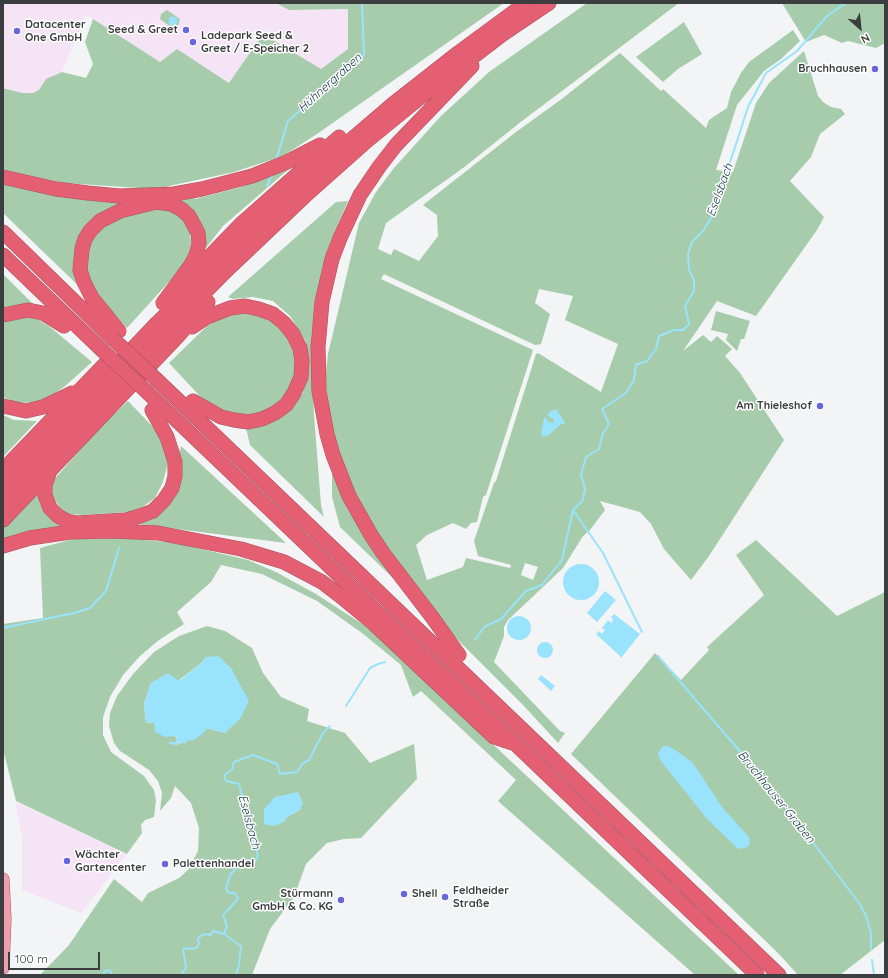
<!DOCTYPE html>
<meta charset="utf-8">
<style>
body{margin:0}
#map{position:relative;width:888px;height:978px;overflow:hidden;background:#f3f4f6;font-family:Quicksand,sans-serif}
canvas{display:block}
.frame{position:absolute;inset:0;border:4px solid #3c3d3e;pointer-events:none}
.north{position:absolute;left:840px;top:8px;width:40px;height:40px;-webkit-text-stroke:3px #fff;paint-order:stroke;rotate:153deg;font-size:11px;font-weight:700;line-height:16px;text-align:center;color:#3c3d3e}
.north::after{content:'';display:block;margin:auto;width:14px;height:18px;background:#3c3d3e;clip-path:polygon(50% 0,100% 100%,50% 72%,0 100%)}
.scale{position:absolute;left:8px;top:952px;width:92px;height:18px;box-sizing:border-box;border:2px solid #3c3d3e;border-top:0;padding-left:5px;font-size:12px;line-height:14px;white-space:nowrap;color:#3c3d3e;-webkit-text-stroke:3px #fff;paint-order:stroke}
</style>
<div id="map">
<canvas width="888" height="978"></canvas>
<div class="frame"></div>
<div class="north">N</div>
<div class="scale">100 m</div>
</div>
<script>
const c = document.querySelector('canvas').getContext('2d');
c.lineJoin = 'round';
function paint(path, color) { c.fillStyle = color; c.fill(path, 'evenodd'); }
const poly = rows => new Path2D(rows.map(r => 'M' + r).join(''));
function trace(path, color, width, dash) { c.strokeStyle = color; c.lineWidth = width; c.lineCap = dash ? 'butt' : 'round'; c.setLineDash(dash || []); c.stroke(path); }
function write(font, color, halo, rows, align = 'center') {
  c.font = font + ' Quicksand,sans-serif'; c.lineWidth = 3; c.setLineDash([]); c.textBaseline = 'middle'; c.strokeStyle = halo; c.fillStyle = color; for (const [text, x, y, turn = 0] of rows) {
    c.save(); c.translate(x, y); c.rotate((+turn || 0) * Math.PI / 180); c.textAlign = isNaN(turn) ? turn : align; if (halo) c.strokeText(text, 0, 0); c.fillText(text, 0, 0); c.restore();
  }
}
const commercial = poly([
 [3,3,276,3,289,10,348,9,348,49,321,69,263,34,230,83,177,49,160,62,86,15,62,72,46,79,39,90,33,93,22,93,3,88],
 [15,802,127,854,81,913,22,890,22,837]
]);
const green = poly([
 [276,3,504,3,317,134,283,156,234,172,155,189,64,183,3,170,3,88,22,93,33,93,39,90,46,79,62,72,86,78,93,64,85,42,93,19,160,62,177,49,229,83,263,34,321,69,348,49,348,9,289,10],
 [587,3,679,3,522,121,463,168,386,223,378,249,391,255,394,249,419,261,438,236,437,215,423,205,516,132,563,98,620,53,661,91,663,89,706,128,709,120,727,108,731,92,741,73,749,62,793,30,800,41,781,59,764,71,737,105,716,170,733,172,756,103,769,83,804,51,818,96,823,102,831,107,841,109,845,114,820,134,811,157,790,181,824,217,817,230,756,316,717,301,683,351,703,335,711,342,717,336,732,349,725,356,740,373,784,440,709,556,691,580,664,549,651,524,640,512,600,501,605,510,590,530,583,536,563,568,508,620,504,627,504,636,494,662,560,731,565,733,558,743,523,705,453,635,389,553,363,512,344,471,332,435,325,380,328,354,359,223,376,192,394,168,441,116,489,72],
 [384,274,535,345,541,344,550,314,535,303,539,289,573,296,565,320,618,344,601,392,538,353,536,354,496,481,494,483,474,541,478,556,511,565,510,568,466,558,463,567,427,580,416,545,427,535,453,523,466,529,471,523,477,522,483,497,486,495,533,350,381,279],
 [525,563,538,567,533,580,521,575],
 [782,3,885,3,885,43,876,48,848,41,842,43,824,35,806,42],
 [167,10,180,19,178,26,175,30,160,19,161,14],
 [684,22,702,54,678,69,663,82,636,57],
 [296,163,223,226,201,254,201,239,170,199,191,196,195,199,241,187,281,171],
 [3,181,140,200,85,228,86,293,3,213],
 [348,201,331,240,322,269,315,304,311,338,314,415,321,505,324,517,250,445,246,428,289,409,303,393,307,370,306,342,290,316,273,301,253,297,233,299,228,297,336,202],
 [149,208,174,209,189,226,191,242,187,262,127,328,94,292,85,264,92,240,106,223],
 [3,274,36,307,9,306,3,309],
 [716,311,750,321,744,339,741,339,737,351,726,340,728,334,711,330],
 [244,312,270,318,288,333,297,352,296,379,282,401,261,415,235,415,209,406,169,363,205,328,221,316],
 [34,317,50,327,92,362,65,386,43,402,16,403,3,397,3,321,10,318],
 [128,401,154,428,166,447,168,463,163,482,155,498,141,508,130,512,83,515,68,514,62,510,56,502,52,493,52,482,99,428],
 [3,415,14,420,37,421,3,457],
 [181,446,286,543,138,524,153,519,170,497],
 [332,468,347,508,395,580,340,527,332,497],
 [40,487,48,512,62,527,3,542,3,528],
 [123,538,176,543,248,560,276,572,316,594,370,629,739,975,695,975,498,801,516,780,421,691,413,697,401,665,362,633,317,601,262,574,221,565,211,582,177,612,184,624,159,640,140,656,123,675,110,697,103,717,103,735,111,752,144,776,154,790,156,800,154,817,145,820,141,825,142,833,127,854,16,801,3,749,3,624,43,618,40,548,73,539],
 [756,540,837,616,885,592,885,940,840,975,798,975,778,953,571,754,655,653,681,680,709,650,707,647,764,595,736,555],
 [207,626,225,631,252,648,263,673,281,697,309,709,307,721,345,733,370,763,414,744,417,779,361,838,344,839,327,843,306,864,294,897,270,929,252,975,40,975,69,945,114,879,142,902,148,893,179,878,189,869,198,851,199,828,191,803,175,786,171,798,160,811,162,793,158,781,149,770,120,751,114,743,109,726,110,713,117,696,133,674,154,652,179,636],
 [206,657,231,668,237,682,225,733,206,728,191,739,176,745,171,742,176,742,177,739,175,736,159,733,154,722,146,723,144,704,151,683,178,681,200,664],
 [298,792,300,810,288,816,284,822]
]);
const water = poly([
 '168.5 21a4.5 4.5 0 1 1 9 0a4.5 4.5 0 1 1-9 0Z',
 [556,409,565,422,564,424,561,424,549,435,543,437,541,434,544,418,546,417,548,422,554,423,553,419,549,417,548,414,551,411],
 '563 582a18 18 0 1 1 36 0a18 18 0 1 1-36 0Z',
 [605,591,616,600,597,622,587,613],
 [614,614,640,634,621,658,620,656,596,634,599,631,602,634,605,630,602,628,608,620,611,623,613,620,611,617],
 '507 628a12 12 0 1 1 24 0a12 12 0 1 1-24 0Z',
 '537 650a8 8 0 1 1 16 0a8 8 0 1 1-16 0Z',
 [218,656,231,668,249,701,240,719,225,733,206,728,205,732,194,740,187,741,185,744,182,742,176,745,169,744,169,742,176,742,177,739,176,736,165,737,155,732,154,722,146,723,144,704,151,683,168,673,179,681,200,664,206,657],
 [541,675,555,686,551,691,538,679],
 [663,746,668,746,674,749,693,763,722,807,749,837,750,843,748,847,738,849,707,819,660,760,658,753],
 [298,792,303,803,300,810,288,816,284,822,274,826,264,824,264,809,275,797]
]);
const stream = poly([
 [277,157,288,121,364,55,362,3],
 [267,186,272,174],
 [573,510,603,553,642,632],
 [3,628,74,613,90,608,106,591,119,548],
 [475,640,484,627,501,619,526,591,542,585,562,560,573,510,583,500,585,489,581,475,586,457,599,449,603,433,609,424,602,409,626,393,634,380,636,365,647,361,656,349,659,336,674,330,683,330,689,324,685,306,694,291,694,280,689,270,688,254,692,242,703,231,713,215,748,107,766,73,797,51,827,16,846,3],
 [658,656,774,791,859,903,866,916,871,933,871,950],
 [346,706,370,668,378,664,385,662],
 [224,934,241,946,239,965,236,975],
 [872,960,874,975],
 [103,975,105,971,109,970,113,975],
 [181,975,186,967,183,950,185,948,192,949,196,948,199,944,198,938,204,934,211,935,213,931,224,934,227,926,223,915,238,899,235,893,229,893,226,889,230,875,243,861,248,866,255,862,258,856,239,784,226,781,224,776,232,769,234,762,253,755,277,764,280,774,297,772,303,763,309,760,323,733,330,726]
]);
const major = poly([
 [3,879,5,919,3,968]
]);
const highway = poly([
 [3,177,56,189,88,193,119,196,174,194,202,189,252,176,287,162,320,145],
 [3,232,112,338],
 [3,255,102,350],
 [174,293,242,223,339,137],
 [3,315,28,310,43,313,64,326],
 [192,327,207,317,230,308,245,306,259,309,273,314,284,323,293,334,300,348,302,361,301,377,294,393,286,405,275,413,262,419,248,422,234,420,221,417,193,401],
 [119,331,92,298,84,282,80,270,82,249,85,239,90,231,100,221,120,211,156,202,171,204,181,209,189,216,198,233,199,243,196,255,191,265,163,303],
 [157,380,779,975],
 [146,391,757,975],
 [3,406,26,411,43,407,72,393],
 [3,470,105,364],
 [50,471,45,485,45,495,50,508,58,516,67,521,77,523,126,520,140,516,153,511,164,500,172,488,175,476,175,462,167,437,152,410],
 [3,485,157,323,296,187,393,104,458,53,526,3],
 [3,503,166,332,226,271,305,196,368,140,427,92,503,34,549,3],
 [3,520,178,336,208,302],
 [3,546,30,538,70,532,112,531,158,533,241,549,284,562,322,582,339,595,373,623,494,737,512,743],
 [459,655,432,617,383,553,371,535,349,496,333,455,327,434,319,391,318,347,322,302,332,259,340,238,360,195,379,167,396,145,472,66]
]);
const highwayBridge = poly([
 [112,338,157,380],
 [102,350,146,391]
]);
const markers = [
 [186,30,4,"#6866df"],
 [17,31,4,"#6866df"],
 [193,42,4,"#6866df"],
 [875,69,4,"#6866df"],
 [820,406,4,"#6866df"],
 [67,861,4,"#6866df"],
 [165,864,4,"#6866df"],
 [404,894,4,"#6866df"],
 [445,897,4,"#6866df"],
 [341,900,4,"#6866df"]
];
const poiNames = [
 ["Datacenter",25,25],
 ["One GmbH",25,38],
 ["Seed & Greet",178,30,"right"],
 ["Ladepark Seed &",201,36],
 ["Greet / E-Speicher 2",201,49],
 ["Bruchhausen",867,69,"right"],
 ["Am Thieleshof",812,406,"right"],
 ["Wächter",75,855],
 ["Gartencenter",75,868],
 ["Palettenhandel",173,864],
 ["Feldheider",453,891],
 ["Straße",453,904],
 ["Stürmann",333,894,"right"],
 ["GmbH & Co. KG",333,907,"right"],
 ["Shell",412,894]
];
const waterNames = [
 ["Hühnergraben",330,83,-42],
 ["Eselsbach",720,190,-70],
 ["Bruchhauser Graben",776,797,51],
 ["Eselsbach",249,822,75]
];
paint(commercial, '#f5e4f6');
paint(green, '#a6ccab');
paint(water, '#99e3fc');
trace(stream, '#99e3fc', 2);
trace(major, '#aa5360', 13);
trace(highway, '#aa5360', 15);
trace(major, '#ef9fab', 12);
trace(highway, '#e55f73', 14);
trace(highwayBridge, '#aa5360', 15, []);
trace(highwayBridge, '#e55f73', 14);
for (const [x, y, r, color] of markers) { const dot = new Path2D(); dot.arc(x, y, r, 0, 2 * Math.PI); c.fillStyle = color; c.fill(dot); trace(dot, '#fff', 1.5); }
write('bold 11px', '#3c3d3e', '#fff', poiNames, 'left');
write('italic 12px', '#10333e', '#fff', waterNames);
</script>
